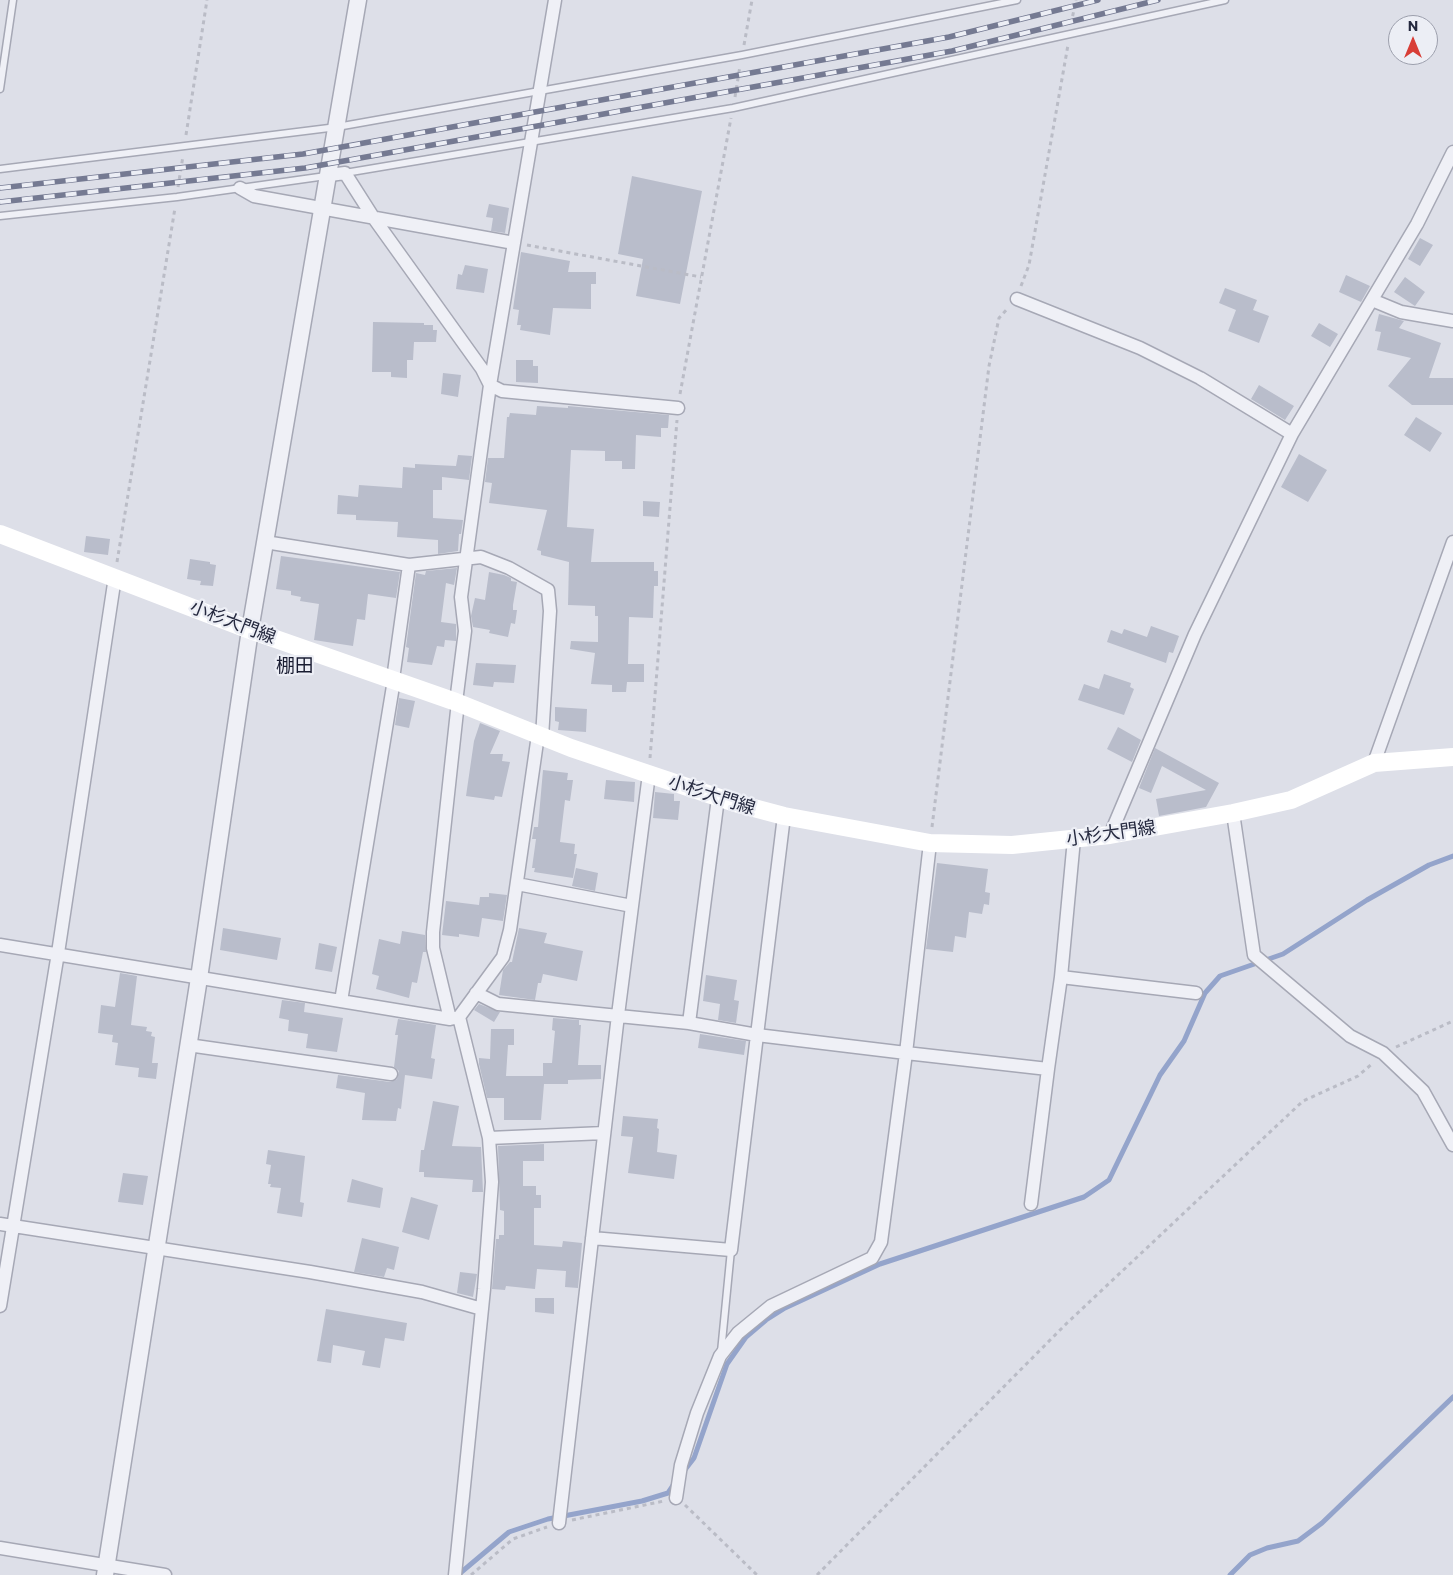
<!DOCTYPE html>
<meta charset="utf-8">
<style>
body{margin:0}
#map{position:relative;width:1453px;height:1575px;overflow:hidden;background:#dddfe8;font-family:Commissioner,sans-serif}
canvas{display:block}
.north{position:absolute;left:1388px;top:15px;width:50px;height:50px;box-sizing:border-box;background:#eceef5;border:1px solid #9c9fac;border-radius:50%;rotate:0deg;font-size:14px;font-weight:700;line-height:20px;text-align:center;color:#25293f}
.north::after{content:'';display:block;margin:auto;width:18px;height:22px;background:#d83e37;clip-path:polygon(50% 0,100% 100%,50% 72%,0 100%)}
</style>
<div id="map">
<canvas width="1453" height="1575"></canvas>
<div class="north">N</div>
</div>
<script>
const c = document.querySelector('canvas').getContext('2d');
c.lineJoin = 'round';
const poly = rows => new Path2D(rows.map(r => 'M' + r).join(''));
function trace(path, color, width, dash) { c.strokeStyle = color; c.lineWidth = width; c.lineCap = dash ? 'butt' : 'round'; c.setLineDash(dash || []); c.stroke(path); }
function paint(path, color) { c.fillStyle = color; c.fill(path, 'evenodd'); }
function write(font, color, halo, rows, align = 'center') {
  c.font = font + ' Commissioner,"Noto Sans JP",sans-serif'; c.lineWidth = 4.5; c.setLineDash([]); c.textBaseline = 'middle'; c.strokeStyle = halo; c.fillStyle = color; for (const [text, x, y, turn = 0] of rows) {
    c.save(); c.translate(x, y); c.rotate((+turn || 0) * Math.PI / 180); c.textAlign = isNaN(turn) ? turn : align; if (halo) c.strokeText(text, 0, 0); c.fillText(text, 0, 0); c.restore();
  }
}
const stream = poly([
 [684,1471,694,1458,727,1364,746,1337,766,1320,785,1308,880,1264,1084,1197,1109,1180,1160,1075,1184,1041,1205,993,1220,976,1283,954,1367,900,1429,865,1453,856],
 [458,1575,509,1532,548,1519,642,1501,668,1493,674,1484],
 [1230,1575,1250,1555,1267,1548,1298,1541,1322,1523,1453,1397]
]);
const building = poly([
 [632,176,702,191,680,304,636,296,643,259,618,254],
 [489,204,509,208,505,233,491,231,493,218,486,217],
 [1420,238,1433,245,1420,266,1408,259],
 [521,252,570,261,568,272,596,272,596,284,591,284,591,309,553,308,550,335,520,330,521,325,517,325,519,310,513,309],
 [465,265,488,269,484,293,456,289,458,274,462,275],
 [1346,275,1370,286,1361,302,1339,292],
 [1405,277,1425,292,1415,306,1394,292],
 [1225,288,1257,300,1253,310,1269,316,1259,343,1228,331,1236,310,1219,303],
 [1379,314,1404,321,1399,328,1441,343,1429,378,1453,378,1453,405,1412,405,1388,386,1411,358,1377,350,1381,332,1375,331],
 [373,322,424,323,424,325,433,325,433,330,437,330,436,342,414,342,413,360,407,360,407,378,391,377,391,372,372,372],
 [1319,323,1338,334,1330,347,1311,336],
 [516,360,533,360,533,366,538,366,538,383,516,382],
 [443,373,461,375,458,397,441,394],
 [1259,385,1294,406,1285,420,1251,399],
 [537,406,568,408,568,406,669,415,668,428,661,428,661,437,636,435,635,469,622,469,622,461,605,461,605,451,571,450,567,527,594,529,591,562,654,562,654,571,658,571,658,586,654,586,653,618,629,617,628,664,644,664,644,682,627,682,626,692,612,692,612,685,591,684,595,653,570,649,571,641,598,642,598,616,595,616,595,606,568,605,569,562,541,555,541,551,537,550,547,510,489,503,492,483,485,482,488,458,504,458,507,417,509,417,510,413,536,415],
 [1416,417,1442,433,1430,452,1404,435],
 [1299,454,1327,470,1308,502,1281,487],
 [458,455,472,456,469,480,442,477,442,490,433,490,433,518,463,520,461,534,459,534,458,551,438,554,438,540,397,537,398,522,356,520,356,515,337,514,338,495,358,497,359,485,402,488,403,467,415,468,415,464,456,466],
 [643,501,660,502,659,517,643,516],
 [86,536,110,539,108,555,84,552],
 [281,556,400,572,396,598,368,594,365,620,357,619,353,646,314,640,319,604,300,601,301,597,291,595,291,591,276,589],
 [190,559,210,562,210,564,216,565,213,586,200,585,201,581,187,579],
 [457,568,454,585,446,583,441,622,456,624,456,641,445,640,444,647,437,646,432,665,407,662,409,648,406,647,416,573,425,575,426,571],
 [489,572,504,575,511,578,511,581,517,582,513,605,513,610,517,610,515,624,511,623,508,637,489,633,490,630,473,627,471,616,475,598,485,600],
 [1151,626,1179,636,1173,653,1169,652,1166,663,1107,642,1111,630,1122,634,1124,629,1147,637],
 [476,663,516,665,514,683,494,682,493,687,473,685],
 [1104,674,1131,683,1130,687,1134,689,1124,715,1078,700,1084,684,1099,689],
 [399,698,415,701,409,728,395,725],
 [555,707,587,709,586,732,558,730,559,722,555,721],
 [480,723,500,731,490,754,503,754,502,761,510,762,502,797,495,796,494,800,466,796,474,741],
 [1118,727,1141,740,1132,762,1107,749],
 [1155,748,1219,783,1206,807,1159,816,1156,799,1206,790,1162,766,1151,793,1139,788],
 [543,770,568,773,567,780,573,780,570,801,565,800,560,842,575,844,574,854,577,854,573,878,534,872,535,868,532,868,536,839,532,839,534,827,538,827],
 [606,780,635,782,634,802,604,799],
 [655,792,674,794,674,801,680,801,678,820,653,818],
 [937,863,988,869,985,892,990,893,989,905,984,904,982,914,969,912,966,938,955,936,953,952,926,949],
 [576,868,598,873,595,891,572,886],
 [489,893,507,895,503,921,482,918,479,937,459,934,459,937,442,935,446,901,479,905,480,897,489,897],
 [223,928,281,938,277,960,220,950],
 [519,928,547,933,544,943,583,951,577,981,543,974,541,983,538,983,535,1000,499,995,503,970,510,962,512,962],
 [402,931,425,935,426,952,423,952,417,983,412,982,409,998,376,989,379,976,372,974,379,939,400,944],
 [319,943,337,947,332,972,315,969],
 [120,973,137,976,131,1025,147,1027,146,1031,152,1032,151,1036,155,1037,152,1063,158,1063,156,1079,138,1077,139,1068,115,1065,118,1043,112,1042,113,1035,98,1033,101,1005,115,1007],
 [706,975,737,980,734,1000,739,1001,736,1023,718,1020,720,1004,703,1001],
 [282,1000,305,1003,304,1012,343,1018,337,1052,306,1048,308,1034,288,1031,289,1020,279,1018],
 [479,1004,500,1012,494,1022,474,1010],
 [553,1018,579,1020,579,1025,581,1025,578,1065,601,1065,601,1079,568,1080,568,1084,544,1084,541,1120,504,1120,504,1098,487,1098,479,1064,479,1058,490,1059,491,1029,514,1029,514,1045,508,1045,506,1076,543,1076,543,1063,552,1063,555,1031,552,1030],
 [398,1019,436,1025,431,1058,435,1059,432,1079,405,1075,401,1109,398,1108,396,1121,362,1120,365,1093,336,1088,338,1075,390,1082,397,1079,399,1071,394,1067,398,1035,395,1035],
 [700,1034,746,1041,744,1055,698,1048],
 [433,1101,459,1106,452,1146,481,1147,483,1192,472,1192,473,1180,424,1177,424,1172,419,1172,421,1150,424,1150],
 [623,1116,658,1119,657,1128,659,1129,657,1152,677,1155,674,1179,628,1173,633,1137,621,1136],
 [544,1144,544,1161,523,1161,523,1186,536,1186,536,1195,541,1195,541,1208,534,1208,534,1245,562,1247,563,1241,582,1243,578,1288,565,1287,566,1271,537,1269,535,1289,506,1286,505,1290,492,1289,496,1239,499,1239,499,1235,504,1235,504,1211,500,1210,498,1146],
 [268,1150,305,1156,300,1202,304,1203,302,1217,277,1213,281,1188,270,1187,271,1184,268,1184,271,1165,266,1164],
 [123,1173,148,1176,143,1205,118,1202],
 [352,1179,383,1188,380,1208,347,1202],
 [411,1197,438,1205,429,1240,402,1232],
 [362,1238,399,1247,394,1270,387,1268,384,1277,354,1272],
 [460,1272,477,1274,473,1297,457,1293],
 [535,1298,554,1298,554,1314,535,1312],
 [326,1309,407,1323,404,1341,385,1338,380,1368,362,1365,365,1351,333,1345,331,1363,317,1361]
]);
const path = poly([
 [1071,24,1076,0],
 [744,45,752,0],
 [735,97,740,66],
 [186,135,207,0],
 [178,187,183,156],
 [527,245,701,277],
 [1021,286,1029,265,1068,45],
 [680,394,731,118],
 [117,562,175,208],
 [650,758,677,420],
 [932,827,989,366,999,318,1008,308],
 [1396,1047,1453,1021],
 [685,1505,757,1575],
 [572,1520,664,1501],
 [471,1575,513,1539,547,1527],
 [817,1575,1067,1323,1303,1101,1358,1076,1373,1063]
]);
const service = poly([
 [0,89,13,0],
 [0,169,337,127,742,55,1017,0],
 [345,173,733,108,1225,0],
 [0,216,177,197,326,176],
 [721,1352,731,1250]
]);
const minor = poly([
 [330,175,345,173,373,217,482,369,490,385,502,391,678,408],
 [240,188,254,196,514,243],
 [1017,299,1140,348,1200,378,1292,434],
 [1372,300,1401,312,1453,321],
 [265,542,409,565,481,557,509,568,548,590,550,611,542,737],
 [393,679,409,565],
 [456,702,465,631,461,597,490,385,555,0],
 [1374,763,1453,542],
 [1233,813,1254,955,1350,1036,1383,1053,1423,1091,1453,1145],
 [1110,835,1195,634,1292,434,1417,224,1453,152],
 [517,884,632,906],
 [0,945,450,1019,459,1017,503,957,510,930,538,735],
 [1061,977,1074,839],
 [476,993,498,1004,689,1023,718,798],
 [341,1001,394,680],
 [450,1019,433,948,433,932,458,702],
 [689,1023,757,1035,784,816],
 [188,1045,391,1074],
 [489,1138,604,1133],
 [1031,1204,1048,1069],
 [0,1224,310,1272,422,1292,482,1309],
 [592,1238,731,1250,757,1035,906,1053,930,843],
 [0,1306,58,953,115,577],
 [676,1498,681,1465,697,1413,720,1356,738,1333,771,1306,872,1258,881,1242,906,1053,1048,1069,1061,977,1196,993],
 [559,1523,618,1015,649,774],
 [0,1548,165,1575],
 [455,1575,484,1289,492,1182,489,1138,459,1017]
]);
const tertiary = poly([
 [105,1575,199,978,250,630,358,0]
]);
const secondary = poly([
 [0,534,250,630,456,702,571,748,735,803,784,816,930,843,1012,845,1110,835,1233,813,1291,800,1374,763,1453,757]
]);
const rail = poly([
 [0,188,303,154,949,37,1098,0],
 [0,202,305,168,952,51,1158,0]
]);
const streetNames = [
 ["小杉大門線",233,622,21],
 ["小杉大門線",712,795,18],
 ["小杉大門線",1111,833,-8]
];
const neighbourhoodNames = [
 ["棚田",295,666]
];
trace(stream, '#94a4cb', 5);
paint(building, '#b9bdcb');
trace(service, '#a6a8b5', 9);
trace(minor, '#a6a8b5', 15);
trace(tertiary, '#a6a8b5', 19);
trace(path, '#babcc6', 3, [4, 4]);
trace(service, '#eff0f6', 6);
trace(minor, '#eff0f6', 12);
trace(tertiary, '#eff0f6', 16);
trace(secondary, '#fff', 18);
trace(rail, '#757a92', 5.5);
trace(rail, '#eceef5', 4, [11]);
write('18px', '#25293f', '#eceef5', streetNames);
write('19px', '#181b30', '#eceef5', neighbourhoodNames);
</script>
